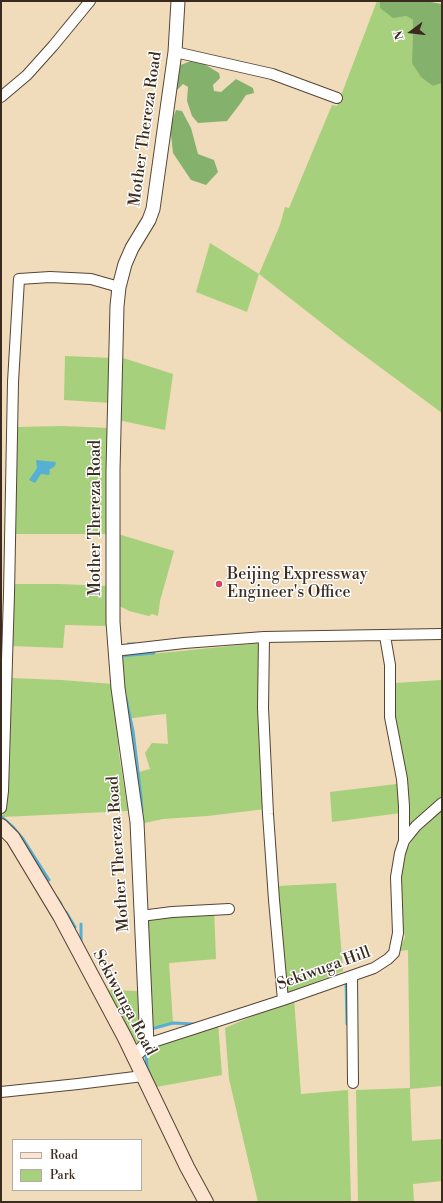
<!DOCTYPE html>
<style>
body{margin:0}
#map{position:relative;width:443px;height:1203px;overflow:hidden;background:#f0dbba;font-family:"Libre Bodoni",serif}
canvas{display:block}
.frame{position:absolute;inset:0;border:2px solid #3b2a1e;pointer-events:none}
.legend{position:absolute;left:12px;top:1139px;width:130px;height:52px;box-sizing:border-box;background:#fff;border:1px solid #b1aaa5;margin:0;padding:5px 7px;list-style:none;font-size:12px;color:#3b2a1e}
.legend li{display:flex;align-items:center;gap:8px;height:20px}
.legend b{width:20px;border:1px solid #b1aaa5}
.north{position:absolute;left:391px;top:12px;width:40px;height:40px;-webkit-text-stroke:3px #fff;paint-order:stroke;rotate:255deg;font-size:11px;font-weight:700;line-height:16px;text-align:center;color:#3b2a1e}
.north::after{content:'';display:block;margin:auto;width:14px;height:18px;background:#3b2a1e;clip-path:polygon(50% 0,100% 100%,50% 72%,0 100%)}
</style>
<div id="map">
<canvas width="443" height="1203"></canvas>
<div class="frame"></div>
<ul class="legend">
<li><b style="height:5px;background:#fde4d1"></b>Road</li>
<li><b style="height:11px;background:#a6d07c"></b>Park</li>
</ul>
<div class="north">N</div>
</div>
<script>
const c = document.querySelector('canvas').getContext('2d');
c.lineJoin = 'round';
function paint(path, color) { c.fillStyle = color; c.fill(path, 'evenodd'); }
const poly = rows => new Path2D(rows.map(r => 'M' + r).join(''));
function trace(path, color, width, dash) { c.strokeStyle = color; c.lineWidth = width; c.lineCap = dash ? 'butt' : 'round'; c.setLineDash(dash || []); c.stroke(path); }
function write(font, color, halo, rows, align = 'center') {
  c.font = font + ' "Libre Bodoni",serif'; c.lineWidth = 3; c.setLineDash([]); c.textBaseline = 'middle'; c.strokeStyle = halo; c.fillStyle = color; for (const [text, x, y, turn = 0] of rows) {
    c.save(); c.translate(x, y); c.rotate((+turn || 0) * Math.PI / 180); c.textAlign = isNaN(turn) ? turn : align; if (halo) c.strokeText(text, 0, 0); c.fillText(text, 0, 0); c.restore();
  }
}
const green = poly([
 [377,1,380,1,380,8,406,16,413,20,412,63,433,86,442,83,442,413,346,342,259,274,247,312,196,292,210,243,259,274,280,225,285,207,289,208,332,105,337,106],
 [65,356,112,358,111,403,64,400],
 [120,357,173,374,165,430,118,420],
 [63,426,110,428,111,534,16,534,17,427],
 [118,534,174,551,160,601,158,616,152,614,149,616,129,611,116,604],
 [14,584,58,584,109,586,108,626,65,625,63,648,11,646],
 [261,643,266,809,207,816,163,819,140,824,135,773,150,769,145,753,152,743,168,744,166,714,155,715,127,719,121,657],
 [10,678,61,680,113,684,119,754,128,811,2,817,7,776],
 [442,680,442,797,407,830,401,750,396,718,395,683],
 [397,784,401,813,332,822,330,792],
 [442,810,442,1086,410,1089,412,1141,442,1139,442,1181,413,1184,414,1202,358,1202,356,1090,410,1088,408,950,399,951,405,937,403,926,400,886,402,858,416,834],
 [336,883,343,971,290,992,286,991,277,886],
 [214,910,216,959,169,963,173,1023,152,1027,144,912],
 [108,990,138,991,141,1035,139,1042,137,1043,131,1036],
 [294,998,301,1094,348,1090,351,1202,258,1202,229,1079,225,1028],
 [218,1023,222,1075,156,1087,147,1067,146,1056,151,1044]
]);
const forest = poly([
 [380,1,425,1,442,4,442,83,433,86,421,77,412,63,413,20,406,16,393,18,380,8],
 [196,59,219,73,220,78,213,85,214,91,221,92,236,79,253,88,254,93,246,95,240,104,227,121,198,123,192,116,187,101,188,87,183,84,171,96,178,66],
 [176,110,182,111,191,128,198,154,214,160,218,172,206,185,191,180,173,153,170,126]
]);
const water = poly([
 [36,460,56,462,55,466,49,470,50,472,49,475,41,474,35,483,29,480,37,468]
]);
const stream = poly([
 [128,644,135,644],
 [120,659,121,656,154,653],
 [126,698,133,731,141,797,142,811],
 [2,817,13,827,23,839,49,880],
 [57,898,61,904],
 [66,912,75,927],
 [81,924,81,943],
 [346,980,347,1024],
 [151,1029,173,1023,195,1024],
 [149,1050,146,1056,147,1067,150,1075]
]);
const minor = poly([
 [175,52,272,74,337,98],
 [1,97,27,75,53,46,90,1],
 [385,636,390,665,390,717,402,779,404,806,404,841],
 [264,637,263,708,268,814,274,900,283,1000],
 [114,651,184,643,264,637,442,634],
 [1,808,3,791,9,594,13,382,19,279,50,277,91,279,119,287],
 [141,916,172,912,229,909],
 [352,976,353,1083],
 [147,1044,283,1000,374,968,388,959,394,953,398,933,396,877,400,853,404,841,416,826,442,803],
 [1,1092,78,1084,143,1076]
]);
const tertiary = poly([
 [134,1056,147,1044,137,822,118,688,113,622,113,470,117,306,119,287,125,264,132,248,149,220,153,209,175,52,178,1]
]);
const secondary = poly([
 [1,826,13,838,60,916,125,1038,187,1167,206,1202]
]);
const markers = [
 [219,584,4,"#d1495b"]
];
const streetNames = [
 ["Mother Thereza Road",146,129,-82],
 ["Mother Thereza Road",96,518,-90],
 ["Mother Thereza Road",119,854,-94],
 ["Sekiwuga Hill",324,969,-20],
 ["Sekiwunga Road",124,1003,62]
];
const poiNames = [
 ["Beijing Expressway",227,575],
 ["Engineer's Office",227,593]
];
paint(green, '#a6d07c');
paint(forest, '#84b26c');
paint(water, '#56b0d3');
trace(stream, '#56b0d3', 3);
trace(minor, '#564535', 12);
trace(tertiary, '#564535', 15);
trace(secondary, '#564535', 16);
trace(minor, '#fff', 10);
trace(tertiary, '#fff', 13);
trace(secondary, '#fde4d1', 14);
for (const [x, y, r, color] of markers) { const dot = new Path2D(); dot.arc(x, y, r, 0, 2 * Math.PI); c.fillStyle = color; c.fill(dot); trace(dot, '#fff', 1.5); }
write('16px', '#3b2a1e', '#fff', streetNames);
write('16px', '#3b2a1e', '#fff', poiNames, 'left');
</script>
